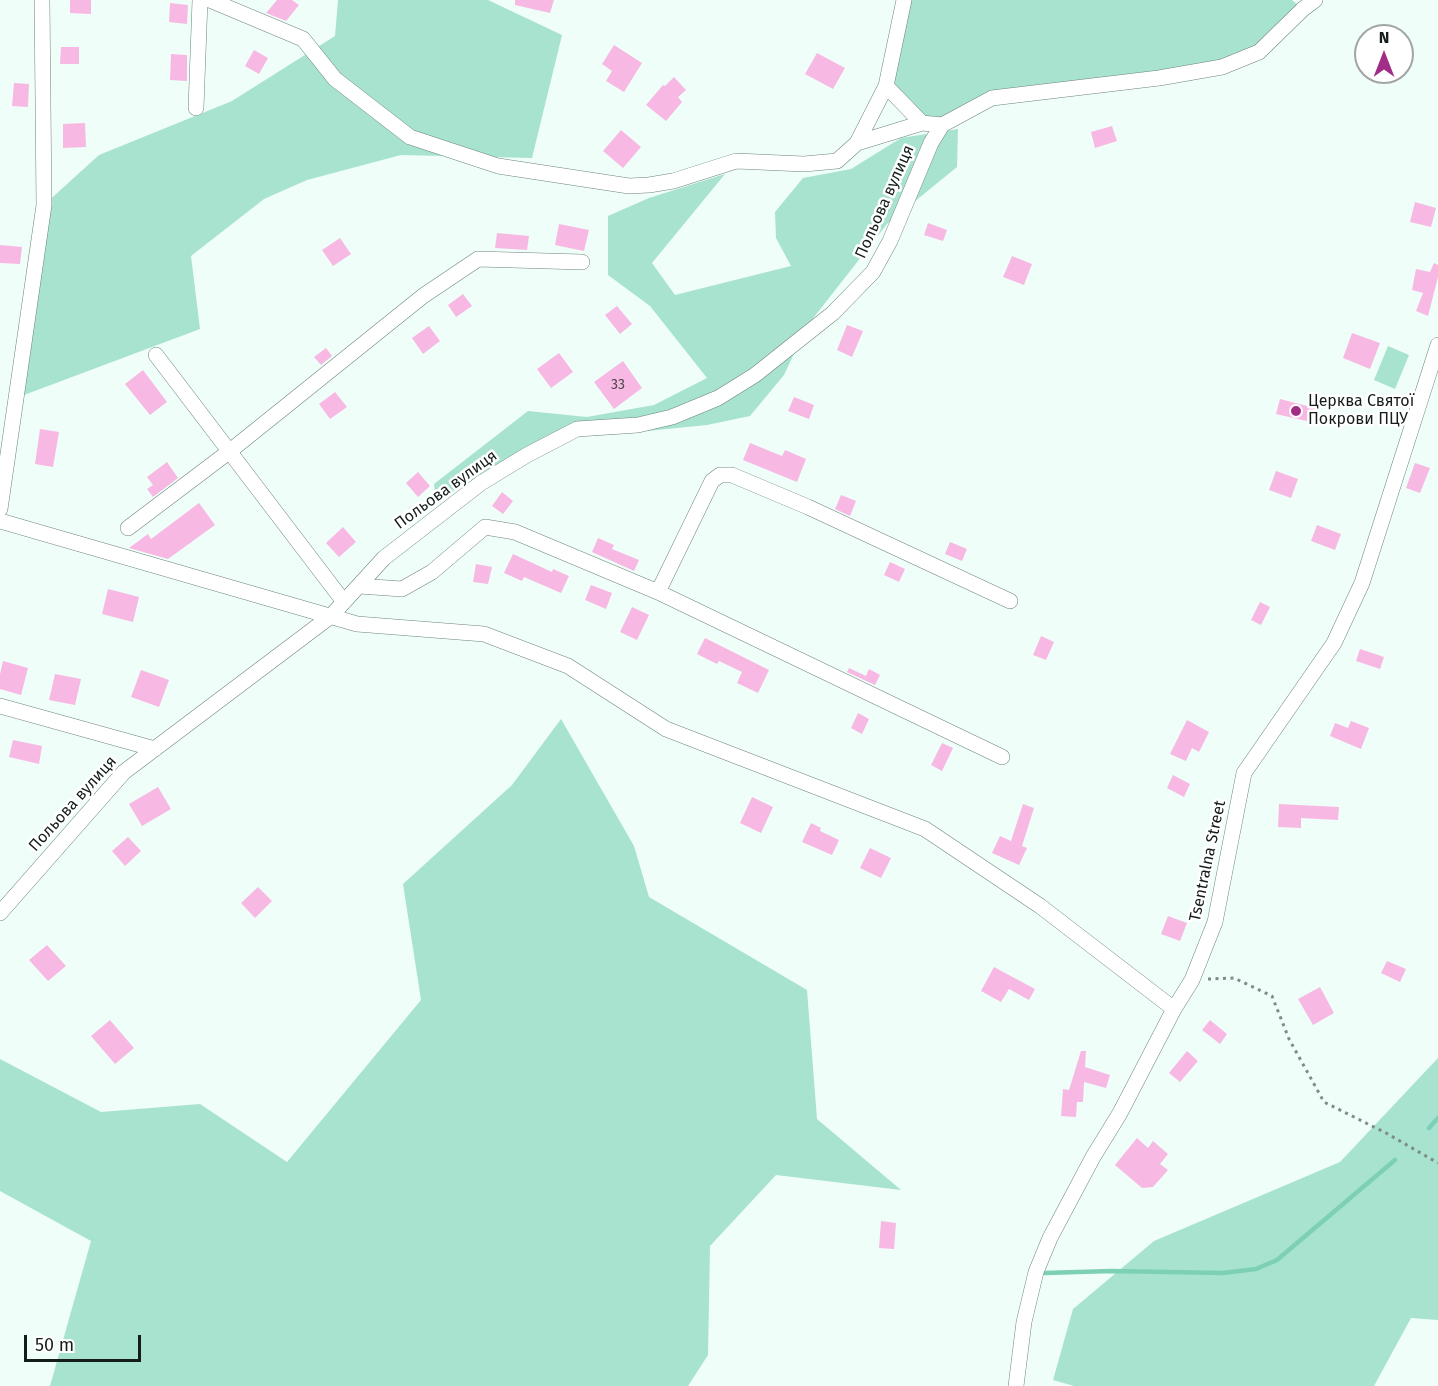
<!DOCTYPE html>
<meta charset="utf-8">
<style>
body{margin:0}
#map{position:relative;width:1438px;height:1386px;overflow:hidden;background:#effef8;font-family:"Fira Sans",sans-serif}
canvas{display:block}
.north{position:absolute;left:1354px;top:24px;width:60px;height:60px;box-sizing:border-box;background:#fff;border:2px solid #a1a5a3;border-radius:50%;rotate:0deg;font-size:16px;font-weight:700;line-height:24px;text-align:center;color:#141d1a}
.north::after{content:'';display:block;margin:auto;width:21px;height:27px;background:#a22d87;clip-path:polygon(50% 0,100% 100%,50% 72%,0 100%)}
.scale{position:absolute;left:24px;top:1335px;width:117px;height:27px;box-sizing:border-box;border:3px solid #141d1a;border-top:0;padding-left:8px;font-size:18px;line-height:21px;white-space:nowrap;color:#141d1a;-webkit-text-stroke:4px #fff;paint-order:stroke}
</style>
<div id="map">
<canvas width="1438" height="1386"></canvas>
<div class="north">N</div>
<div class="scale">50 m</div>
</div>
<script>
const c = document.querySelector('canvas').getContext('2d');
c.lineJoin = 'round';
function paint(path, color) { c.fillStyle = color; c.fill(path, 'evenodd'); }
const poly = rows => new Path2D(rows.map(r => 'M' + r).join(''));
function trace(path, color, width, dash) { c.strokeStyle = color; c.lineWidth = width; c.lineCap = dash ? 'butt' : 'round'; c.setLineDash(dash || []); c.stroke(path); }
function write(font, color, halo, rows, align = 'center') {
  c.font = font + ' "Fira Sans",sans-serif'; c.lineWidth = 5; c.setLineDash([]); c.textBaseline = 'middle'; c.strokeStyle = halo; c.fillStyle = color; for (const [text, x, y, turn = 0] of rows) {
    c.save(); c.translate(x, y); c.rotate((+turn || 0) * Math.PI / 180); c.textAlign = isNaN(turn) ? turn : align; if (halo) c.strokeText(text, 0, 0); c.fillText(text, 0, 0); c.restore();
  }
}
const green = poly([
 [338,0,488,0,562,35,532,158,401,155,307,180,264,199,191,256,200,329,16,398,44,205,99,155,232,101,335,36],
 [904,0,1292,0,1303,9,1259,52,1222,67,992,98,955,117,922,123,886,86],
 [958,129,957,167,887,224,807,326,784,375,750,416,707,425,607,435,548,437,436,501,434,484,528,411,587,417,654,405,707,378,650,306,608,275,608,216,649,198,725,174,652,263,675,295,791,266,776,238,775,212,803,178,851,169,901,138],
 [1388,346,1409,355,1395,389,1374,380],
 [561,719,634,846,649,897,807,990,817,1119,901,1190,776,1175,710,1246,708,1355,688,1386,50,1386,91,1241,0,1191,0,1059,101,1112,200,1104,287,1162,421,1000,403,884,512,785],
 [1438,1058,1438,1320,1411,1318,1374,1386,1074,1386,1053,1380,1073,1309,1154,1241,1340,1162]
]);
const stream = poly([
 [1429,1128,1438,1118],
 [1045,1273,1111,1271,1223,1273,1256,1269,1277,1260,1395,1160]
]);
const building = poly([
 [70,0,91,0,91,14,70,13],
 [277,0,292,0,299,5,286,21,266,13],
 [515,0,554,0,550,13,515,5],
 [170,3,188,5,187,24,169,22],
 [614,45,642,63,624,92,606,81,612,71,602,64],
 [61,47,79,47,79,64,60,64],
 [254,50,268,58,259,74,245,66],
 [817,53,845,68,833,89,805,74],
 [171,54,187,55,187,81,170,80],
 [674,77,686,90,678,97,682,102,666,121,646,105,663,85,665,86],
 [14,83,29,84,28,107,12,106],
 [85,123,86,147,63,148,63,124],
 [1112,126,1117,141,1095,148,1091,132],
 [621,130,641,147,623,168,603,151],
 [1415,202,1436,208,1431,227,1410,222],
 [928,223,947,230,943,241,924,235],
 [559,224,589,230,584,251,555,245],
 [497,233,529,236,527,250,495,248],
 [340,238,351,254,333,266,322,250],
 [0,245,22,247,20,264,0,263],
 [1012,256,1032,264,1024,285,1003,277],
 [1434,263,1438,265,1438,277,1428,316,1416,311,1423,293,1412,290,1416,269,1430,272],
 [463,294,472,306,456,317,448,305],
 [617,306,632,324,620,334,605,315],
 [847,325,863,331,852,357,837,350],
 [429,326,440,341,423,354,412,338],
 [1352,333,1380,343,1370,369,1343,358],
 [326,348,332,356,321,365,314,357],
 [559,353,573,372,551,388,537,369],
 [623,361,642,388,614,409,594,382],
 [143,370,167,402,150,415,125,384],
 [335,392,347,407,330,419,319,404],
 [794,397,814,405,809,419,788,411],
 [1280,399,1315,408,1311,422,1276,414],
 [40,429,59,432,53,467,35,464],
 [750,443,782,456,785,450,806,459,797,482,743,460],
 [167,462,178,478,153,497,147,489,153,485,147,477],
 [1415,463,1430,468,1420,493,1406,488],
 [1276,471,1298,479,1291,498,1269,490],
 [418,472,430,486,418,497,406,483],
 [502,492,513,501,503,514,492,506],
 [841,495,856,501,850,516,835,509],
 [199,503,215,525,168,559,129,548,148,534,151,539],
 [1317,525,1341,534,1335,550,1311,541],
 [343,527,356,542,339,557,326,543],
 [598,538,614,545,612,549,639,560,634,571,592,552],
 [950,542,967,549,962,561,945,554],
 [513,554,552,572,553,569,569,576,561,593,524,577,522,581,504,573],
 [890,562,905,569,899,582,884,575],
 [476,564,492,567,488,584,473,582],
 [591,585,612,593,606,609,585,600],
 [108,589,139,597,133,622,102,614],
 [1260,602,1270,607,1261,625,1251,620],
 [632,607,649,615,637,640,620,632],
 [1041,636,1054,642,1046,660,1033,655],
 [705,638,769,670,758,693,737,683,742,672,719,661,717,664,697,654],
 [1360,649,1384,657,1380,669,1356,661],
 [3,661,28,668,21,695,0,689,0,674],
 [849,668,866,676,864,680,847,672],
 [869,669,880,675,875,685,864,680],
 [141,670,169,680,159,707,131,697],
 [55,674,81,679,75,705,49,700],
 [858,713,869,719,862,734,851,728],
 [1187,720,1209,732,1199,752,1192,748,1186,761,1170,754],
 [1351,721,1369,728,1361,749,1330,736,1335,723,1348,728],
 [13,740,42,746,39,764,9,757],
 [942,743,953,748,942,771,931,765],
 [1173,775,1190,784,1184,797,1167,788],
 [158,787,171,809,142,826,129,804],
 [752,797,773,807,761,833,740,823],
 [1023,804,1034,808,1022,846,1027,848,1019,865,992,853,1000,836,1011,841],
 [1279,804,1339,807,1338,820,1301,818,1301,828,1278,827],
 [811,823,821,828,820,831,839,840,832,855,802,842],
 [128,837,141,851,125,866,112,851],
 [870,848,891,858,881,878,860,868],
 [258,887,272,901,255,918,241,903],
 [1168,916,1187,923,1180,941,1161,934],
 [47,945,66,966,48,981,29,960],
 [1387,961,1406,969,1400,982,1381,973],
 [994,967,1035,989,1029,1000,1009,989,1001,1002,981,991],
 [1320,987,1334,1013,1313,1025,1298,999],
 [110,1020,134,1048,115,1064,91,1036],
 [1210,1020,1227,1034,1220,1044,1202,1030],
 [1081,1051,1086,1051,1085,1067,1110,1075,1106,1088,1084,1082,1083,1102,1077,1102,1076,1117,1061,1116,1063,1089,1069,1090],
 [1187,1051,1198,1061,1180,1082,1169,1073],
 [1137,1138,1148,1148,1153,1141,1168,1154,1160,1164,1168,1170,1153,1187,1142,1188,1115,1165],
 [881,1221,896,1223,894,1249,879,1248]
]);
const path = poly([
 [1208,979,1234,978,1272,996,1289,1039,1324,1102,1386,1133,1438,1163]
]);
const street = poly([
 [210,0,303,39,335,79,410,137,498,166,629,186,649,185,673,181,736,161,804,164,837,161,857,143,922,123],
 [886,86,922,123,942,125,992,98,1159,78,1222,67,1259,52,1303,9,1315,0],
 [196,108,200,0],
 [857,143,886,86,904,0],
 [156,355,344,602],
 [0,509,44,205,42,0],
 [0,521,357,624,484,634,568,666,666,729,925,829,1040,906,1174,1009],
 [128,528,230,451,423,296,478,259,582,262],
 [359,586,402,589,432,572,485,527,515,532,658,592,1002,757],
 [658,592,712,481,720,475,732,475,808,507,1010,601],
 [0,706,155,749],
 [0,913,124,772,331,616,384,558,481,483,527,455,577,429,638,425,672,417,718,398,755,375,833,313,873,272,890,241,931,143,942,125],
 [1016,1386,1024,1322,1036,1272,1050,1238,1093,1157,1120,1113,1174,1009,1192,980,1215,922,1244,773,1334,643,1362,583,1438,345]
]);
const markers = [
 [1296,411,6,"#a22d87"]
];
const numberNames = [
 ["33",618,385]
];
const streetNames = [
 ["Польова вулиця",885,202,-66],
 ["Польова вулиця",446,490,-36],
 ["Польова вулиця",73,804,-48],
 ["Tsentralna Street",1208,861,-78]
];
const poiNames = [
 ["Церква Святої",1308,402],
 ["Покрови ПЦУ",1308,420]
];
paint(green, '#a8e3cf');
trace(stream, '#7dd0b6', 4.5);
paint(building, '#f7b9e3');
trace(street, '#6e847c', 16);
trace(path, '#808c87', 3, [3, 4.5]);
trace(street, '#fff', 15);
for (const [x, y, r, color] of markers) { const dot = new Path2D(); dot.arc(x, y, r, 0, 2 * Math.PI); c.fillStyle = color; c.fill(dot); trace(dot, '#fff', 2); }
write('14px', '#4d444c', null, numberNames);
write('16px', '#141d1a', '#fff', streetNames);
write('16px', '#141d1a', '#fff', poiNames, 'left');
</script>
